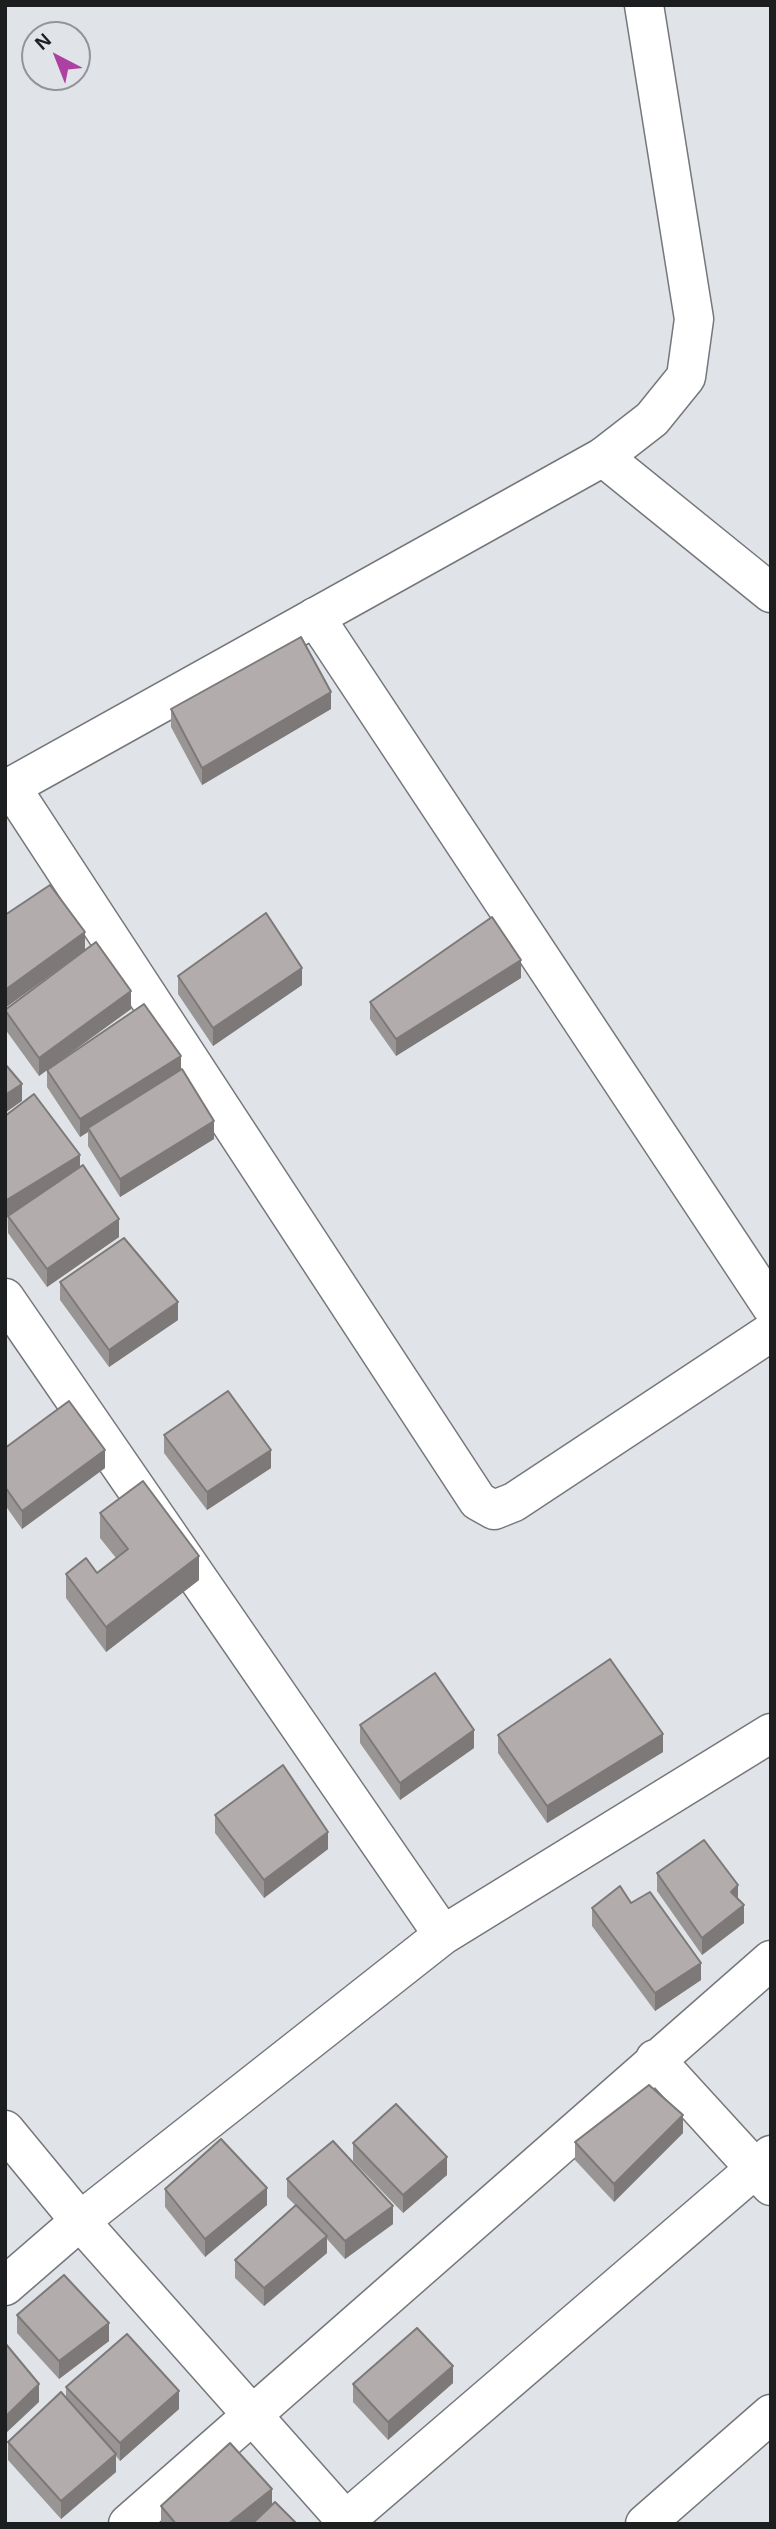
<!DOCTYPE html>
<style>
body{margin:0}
#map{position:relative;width:776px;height:2529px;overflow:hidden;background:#e0e3e7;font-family:Helvetica,sans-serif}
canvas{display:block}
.frame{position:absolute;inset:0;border:7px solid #1d1e20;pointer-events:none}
.north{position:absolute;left:21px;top:21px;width:70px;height:70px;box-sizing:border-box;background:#e0e3e7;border:2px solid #929497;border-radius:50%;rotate:318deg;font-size:19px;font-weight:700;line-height:28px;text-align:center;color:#1d1e20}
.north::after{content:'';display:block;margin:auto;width:24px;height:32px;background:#ac41a1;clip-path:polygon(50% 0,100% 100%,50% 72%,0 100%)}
</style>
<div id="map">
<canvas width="776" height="2529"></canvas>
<div class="frame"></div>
<div class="north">N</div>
</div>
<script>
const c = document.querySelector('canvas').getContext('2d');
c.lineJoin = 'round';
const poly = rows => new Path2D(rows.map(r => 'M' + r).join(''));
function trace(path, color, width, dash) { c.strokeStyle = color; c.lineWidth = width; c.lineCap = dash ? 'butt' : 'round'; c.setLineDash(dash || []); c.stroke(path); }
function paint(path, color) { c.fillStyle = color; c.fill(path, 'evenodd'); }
const street = poly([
 [603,457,771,593],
 [315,617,771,1306],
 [11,787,478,1501,494,1510,514,1502,771,1332],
 [5,1298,443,1935],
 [655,2059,771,2186],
 [5,2286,80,2221,443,1935,771,1733],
 [346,2520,771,2155],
 [128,2524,771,1960],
 [645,2524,771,2414]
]);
const secondary = poly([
 [5,790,603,457,652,419,686,377,694,319,644,5],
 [5,2130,80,2221,349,2524]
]);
const wall = poly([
 [171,709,331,709,202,785,171,727],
 [5,915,85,950,131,1009,62,1059,181,1070,214,1139,120,1197,88,1146,88,1132,80,1137,47,1087,47,1070,39,1076,5,1029,5,1010,82,952,5,1008],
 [178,976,302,985,213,1046,178,994],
 [521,978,396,1056,370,1019,370,1002],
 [5,1116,80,1167,119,1237,47,1287,8,1233],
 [60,1282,178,1320,109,1367,60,1300],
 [164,1435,271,1468,207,1510,164,1453],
 [5,1448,105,1468,22,1529,5,1505],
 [100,1513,199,1580,106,1652,66,1598,66,1574,97,1573,116,1558,100,1538],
 [360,1725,474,1748,400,1800,360,1743],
 [498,1735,663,1752,547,1823,498,1753],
 [215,1815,328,1849,264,1898,215,1833],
 [657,1873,738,1899,744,1923,702,1955,657,1891],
 [631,1903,701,1980,655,2011,592,1926,592,1908],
 [683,2133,614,2202,575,2160,575,2142],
 [353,2143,447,2175,403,2213,353,2161],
 [287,2179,393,2224,345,2259,327,2239,327,2253,264,2306,235,2278,235,2260,296,2206,287,2197],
 [165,2189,267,2205,205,2257,165,2207],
 [17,2315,109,2341,59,2379,17,2333],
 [453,2383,388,2440,353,2402,353,2384],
 [66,2387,179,2409,120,2461,116,2456,116,2472,61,2519,8,2460,8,2442,66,2398],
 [161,2506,257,2519,251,2524,161,2524]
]);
const shadedWall = poly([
 [331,692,331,709,202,785,202,768],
 [85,932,85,950,5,1008,5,990],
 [521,960,521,978,396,1056,396,1039],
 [302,968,302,985,213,1046,213,1028],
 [131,991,131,1009,39,1076,39,1058],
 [181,1056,181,1074,88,1128,88,1132,80,1137,80,1119],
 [22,1084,22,1101,5,1113,5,1095],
 [214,1121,214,1139,120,1197,120,1179],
 [80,1155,80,1173,8,1216,8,1217,5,1219,5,1201],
 [119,1219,119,1237,47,1287,47,1269],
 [178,1302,178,1320,109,1367,109,1350],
 [105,1450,105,1468,22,1529,22,1511],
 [271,1450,271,1468,207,1510,207,1492],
 [199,1556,199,1580,106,1652,106,1627],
 [474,1730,474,1748,400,1800,400,1783],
 [663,1734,663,1752,547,1823,547,1806],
 [328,1832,328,1849,264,1898,264,1880],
 [738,1885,738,1903,731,1892],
 [744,1905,744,1923,702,1955,702,1938],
 [701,1963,701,1980,655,2011,655,1993],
 [683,2115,683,2133,614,2202,614,2184],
 [447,2157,447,2175,403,2213,403,2195],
 [267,2188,267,2205,205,2257,205,2239],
 [393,2206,393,2224,345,2259,345,2241],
 [327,2236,327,2253,264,2306,264,2288],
 [109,2323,109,2341,59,2379,59,2361],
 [453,2366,453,2383,388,2440,388,2422],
 [39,2384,39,2402,5,2434,5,2417],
 [179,2391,179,2409,120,2461,120,2443],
 [116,2454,116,2472,61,2519,61,2501],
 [272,2489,272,2507,251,2524,228,2524]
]);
const building = poly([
 [301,637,331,692,202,768,171,709,301,637],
 [50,885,85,932,5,990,5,915,50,885],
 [266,913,302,968,213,1028,178,976,266,913],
 [492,917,521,960,396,1039,370,1002,492,917],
 [96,942,131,991,39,1058,5,1010,96,942],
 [144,1004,181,1056,80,1119,47,1070,144,1004],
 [5,1064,22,1084,5,1095,5,1064],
 [182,1069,214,1121,120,1179,88,1128,182,1069],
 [34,1094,80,1155,5,1201,5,1116,34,1094],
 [83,1165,119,1219,47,1269,8,1216,83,1165],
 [124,1238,178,1302,109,1350,60,1282,124,1238],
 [228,1391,271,1450,207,1492,164,1435,228,1391],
 [69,1401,105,1450,22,1511,5,1487,5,1448,69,1401],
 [143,1481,199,1556,106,1627,66,1574,86,1558,97,1573,128,1549,100,1513,143,1481],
 [610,1659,663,1734,547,1806,498,1735,610,1659],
 [435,1673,474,1730,400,1783,360,1725,435,1673],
 [283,1765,328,1832,264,1880,215,1815,283,1765],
 [704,1840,738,1885,731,1892,744,1905,702,1938,657,1873,704,1840],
 [620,1886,631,1903,650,1892,701,1963,655,1993,592,1908,620,1886],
 [649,2085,683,2115,614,2184,575,2142,649,2085],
 [396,2104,447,2157,403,2195,353,2143,396,2104],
 [221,2139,267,2188,205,2239,165,2189,221,2139],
 [333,2141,393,2206,345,2241,287,2179,333,2141],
 [296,2205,327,2236,264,2288,235,2260,296,2205],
 [64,2275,109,2323,59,2361,17,2315,64,2275],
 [417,2328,453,2366,388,2422,353,2384,417,2328],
 [127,2334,179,2391,120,2443,66,2387,127,2334],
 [5,2343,39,2384,5,2417,5,2343],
 [61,2392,116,2454,61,2501,8,2442,61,2392],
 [230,2443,272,2489,228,2524,176,2524,161,2506,230,2443],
 [275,2502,297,2524,252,2524,275,2502]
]);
trace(street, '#75777b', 41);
trace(secondary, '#75777b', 41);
trace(street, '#fff', 38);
trace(secondary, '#fff', 38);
paint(wall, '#999594');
paint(shadedWall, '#7d7978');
paint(building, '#b2adac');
trace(building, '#7d7978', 2);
</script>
